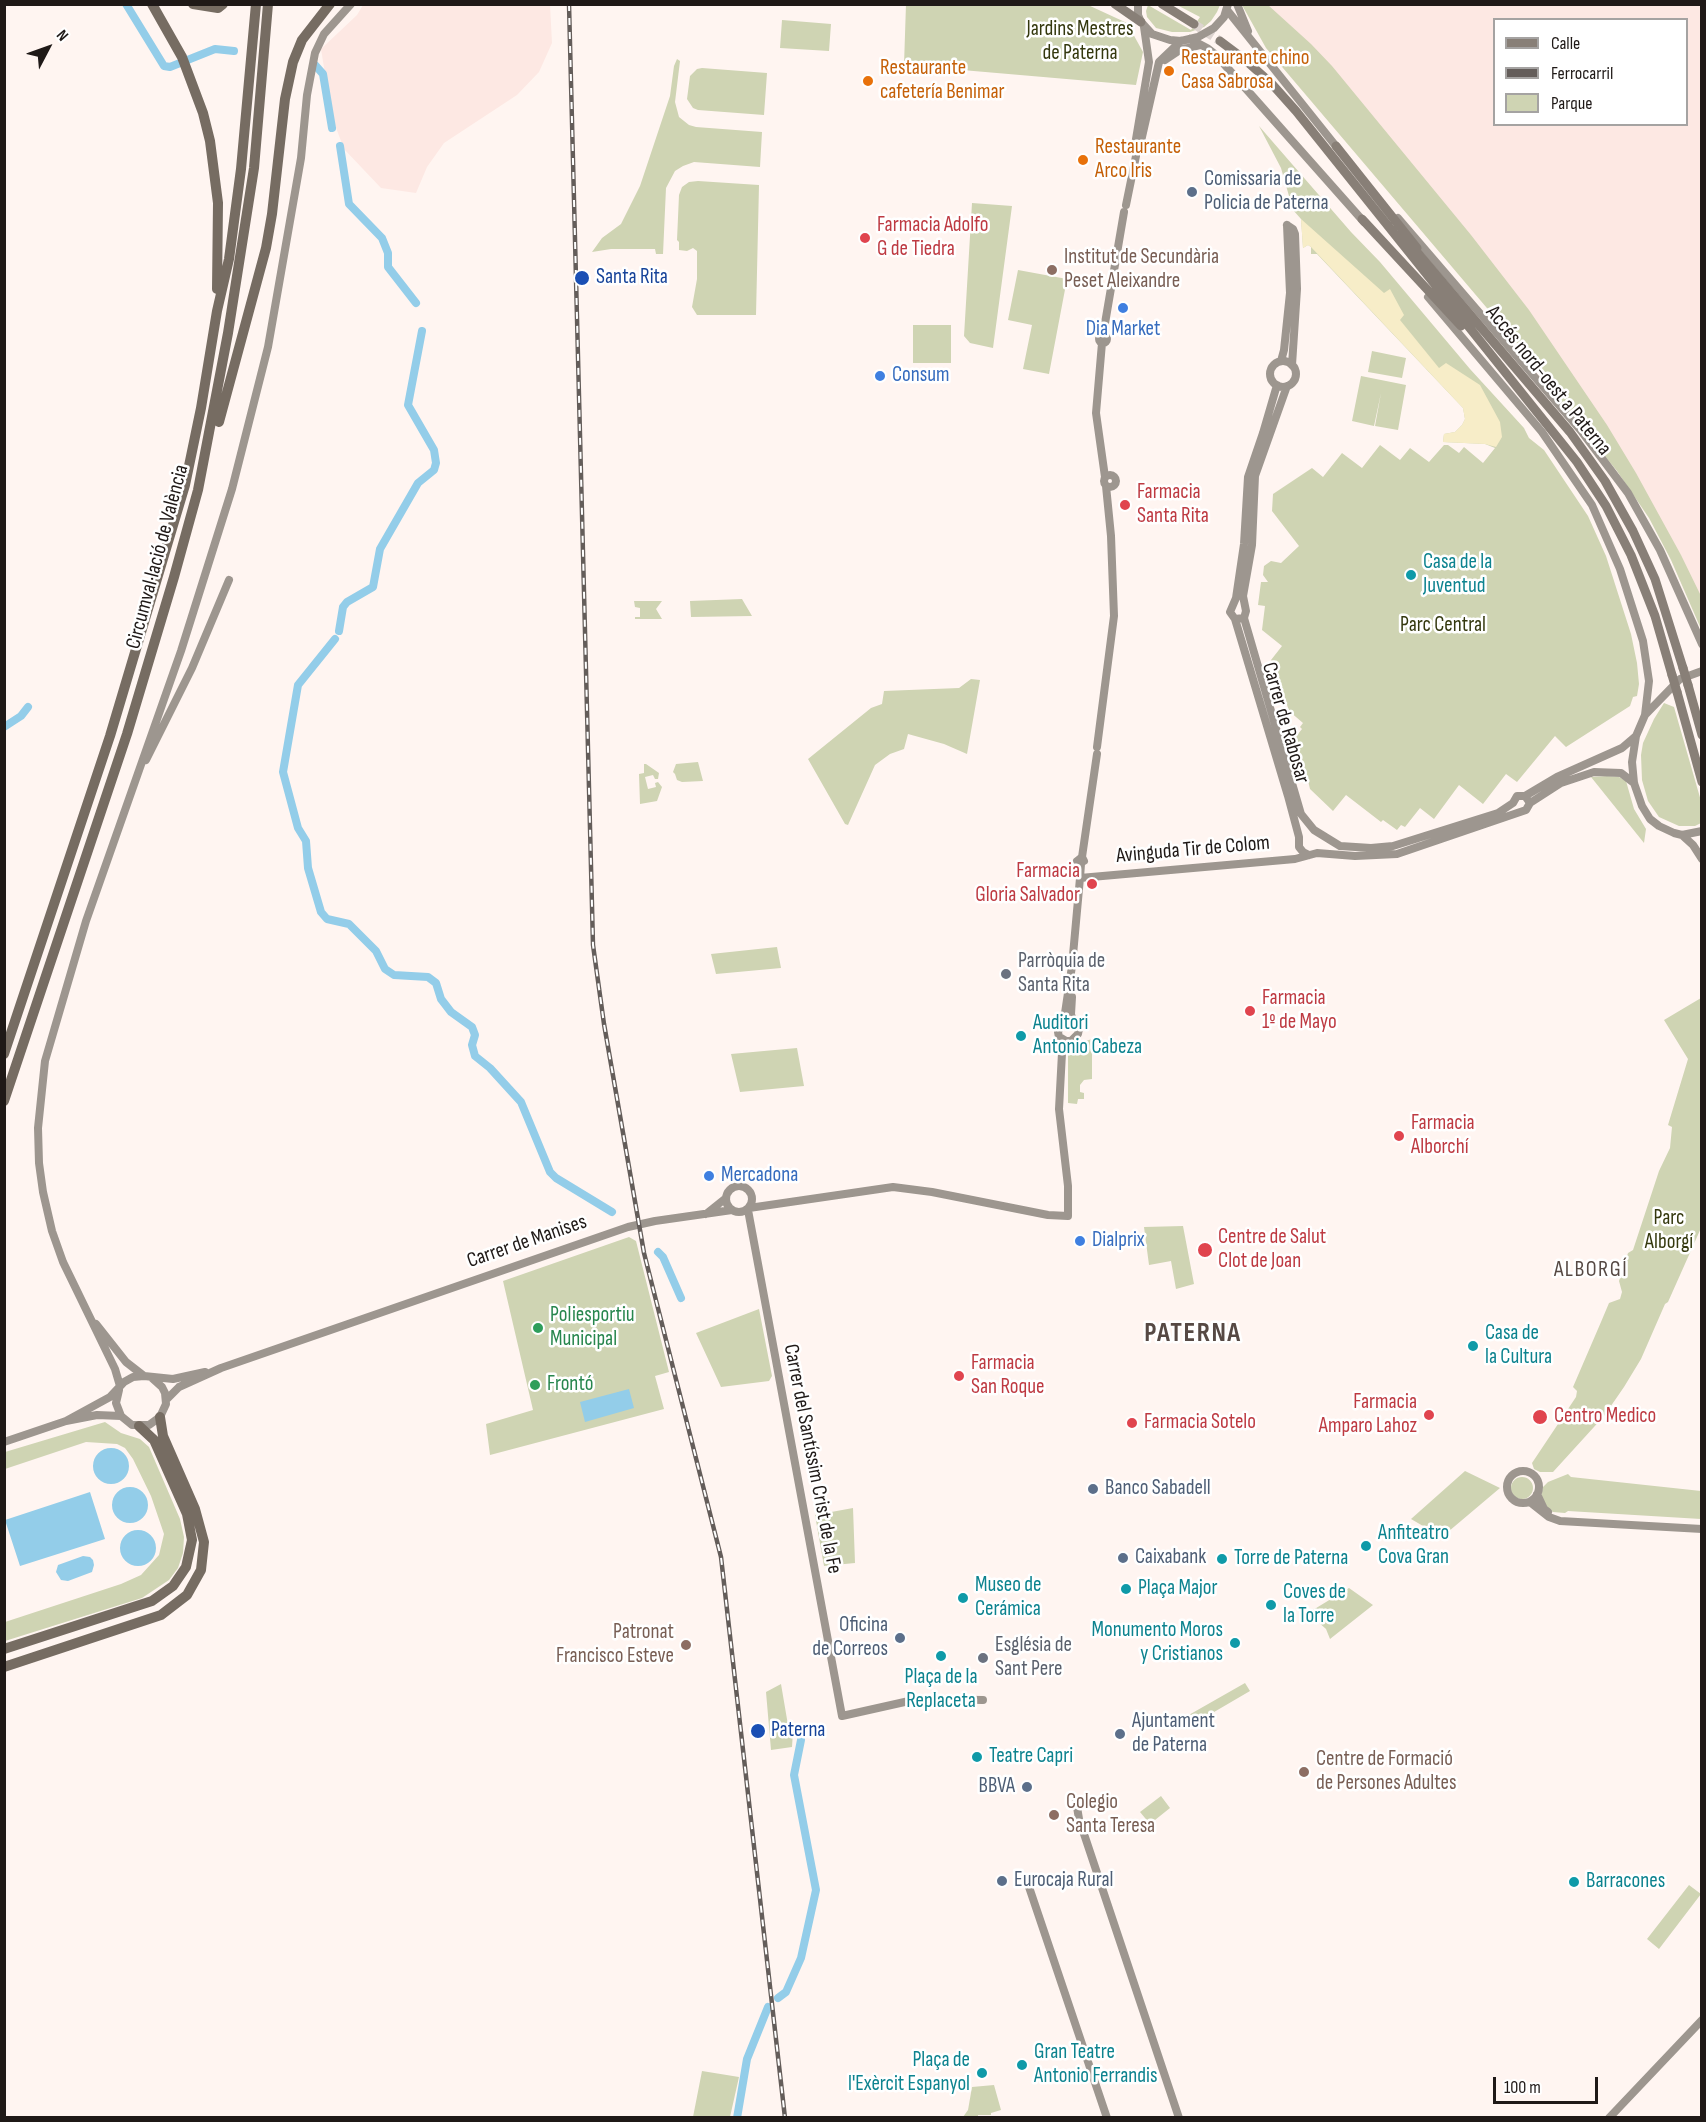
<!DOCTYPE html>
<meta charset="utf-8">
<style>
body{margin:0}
#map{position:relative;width:1706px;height:2122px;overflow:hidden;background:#fff5f1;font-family:"Sofia Sans Condensed",sans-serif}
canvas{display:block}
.frame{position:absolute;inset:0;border:6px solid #1f1917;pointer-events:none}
.legend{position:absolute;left:1493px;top:18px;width:195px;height:108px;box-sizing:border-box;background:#fff;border:2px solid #a5a3a2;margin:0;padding:8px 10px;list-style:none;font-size:18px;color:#1f1917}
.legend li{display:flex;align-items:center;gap:12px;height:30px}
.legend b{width:30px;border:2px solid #a5a3a2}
.north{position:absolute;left:18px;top:18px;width:60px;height:60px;-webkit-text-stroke:4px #fff;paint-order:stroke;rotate:49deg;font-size:16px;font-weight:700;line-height:24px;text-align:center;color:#1f1917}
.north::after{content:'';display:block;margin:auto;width:21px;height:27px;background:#1f1917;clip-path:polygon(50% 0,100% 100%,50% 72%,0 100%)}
.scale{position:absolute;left:1493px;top:2077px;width:105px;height:27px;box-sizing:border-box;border:3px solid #1f1917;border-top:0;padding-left:8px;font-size:18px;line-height:21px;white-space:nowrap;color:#1f1917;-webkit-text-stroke:4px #fff;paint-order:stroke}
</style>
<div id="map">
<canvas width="1706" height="2122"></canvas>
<div class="frame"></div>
<ul class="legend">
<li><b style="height:8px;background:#887f77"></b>Calle</li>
<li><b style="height:8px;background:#645d5a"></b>Ferrocarril</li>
<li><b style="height:16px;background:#cfd4b3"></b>Parque</li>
</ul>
<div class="north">N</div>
<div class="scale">100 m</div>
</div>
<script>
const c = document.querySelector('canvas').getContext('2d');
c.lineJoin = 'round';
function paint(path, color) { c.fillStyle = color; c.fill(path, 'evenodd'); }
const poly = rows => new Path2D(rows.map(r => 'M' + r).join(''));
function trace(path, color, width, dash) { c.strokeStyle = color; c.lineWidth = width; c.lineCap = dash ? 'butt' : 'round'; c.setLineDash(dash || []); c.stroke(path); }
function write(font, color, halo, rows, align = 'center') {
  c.font = font + ' "Sofia Sans Condensed",sans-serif'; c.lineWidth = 5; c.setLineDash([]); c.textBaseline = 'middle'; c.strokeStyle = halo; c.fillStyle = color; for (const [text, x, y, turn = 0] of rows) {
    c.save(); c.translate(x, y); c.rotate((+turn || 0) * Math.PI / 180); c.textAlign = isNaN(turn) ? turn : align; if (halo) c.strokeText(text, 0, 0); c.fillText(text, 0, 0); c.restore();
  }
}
const industrial = poly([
 [363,5,550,5,552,43,539,72,517,95,444,143,427,167,416,193,381,188,344,149,332,117,321,49,357,15],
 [1256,5,1701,5,1701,612,1628,474],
 [1494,20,1686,20,1686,124,1494,124]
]);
const green = poly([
 [906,4,1088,5,1127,23,1143,52,1136,85,904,65],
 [1148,5,1191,30,1200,17,1177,5,1220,5,1217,12,1211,21,1204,27,1190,32,1172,32,1156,28,1147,17,1146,11],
 [1242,5,1268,5,1311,44,1332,66,1471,235,1529,310,1607,425,1636,473,1681,555,1701,596,1701,629,1671,560,1649,518,1617,471,1561,402,1554,387,1266,48],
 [782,20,831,24,829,51,780,48],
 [677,59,680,61,675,102,679,117,689,125,696,127,762,132,760,167,694,162,683,166,675,171,666,188,663,254,656,254,655,249,611,249,592,252,602,238,621,224,640,186,670,96,674,66],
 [702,68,767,73,764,115,698,110,693,108,687,99,690,76,697,69],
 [1259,126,1351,232,1380,262,1470,369,1524,428,1529,438,1544,450,1588,516,1606,556,1631,634,1637,663,1639,684,1637,696,1633,697,1630,706,1566,747,1555,736,1517,782,1506,774,1483,804,1459,785,1434,819,1420,808,1405,827,1401,825,1397,830,1383,820,1381,822,1346,795,1333,811,1310,789,1305,768,1302,768,1294,739,1302,729,1300,727,1303,723,1289,711,1282,689,1280,689,1271,660,1282,646,1262,630,1265,606,1258,605,1261,582,1268,582,1263,575,1264,566,1271,561,1281,563,1299,546,1272,511,1273,494,1312,468,1323,477,1342,453,1362,468,1380,445,1400,460,1410,448,1429,462,1444,445,1448,445,1459,453,1464,447,1483,463,1495,448,1485,444,1443,442,1444,434,1455,432,1462,425,1465,419,1463,408,1317,254,1311,254,1311,247,1308,245,1303,248,1301,219,1293,210,1281,168],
 [698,181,759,185,756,315,697,315,692,307,697,279,697,251,693,248,687,251,679,250,679,242,677,240,679,195,682,187,689,182],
 [972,203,1012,206,993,348,970,343,964,336],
 [1018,270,1067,279,1049,374,1023,369,1032,325,1008,320],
 [913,325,951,325,951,363,913,363],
 [1372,351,1406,358,1402,378,1368,372],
 [1361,376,1406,385,1398,430,1375,426,1381,393,1374,426,1352,421],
 [742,599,752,616,691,617,690,601],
 [634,601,662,601,656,609,662,619,635,619,635,617,640,617,640,608,635,607],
 [971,679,980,680,967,754,944,744,908,734,904,749,890,754,875,765,848,825,845,824,808,759,871,708,882,704,884,691,959,688],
 [1664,703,1674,707,1701,801,1701,823,1695,826,1679,826,1659,817,1648,801,1642,780,1641,755,1643,743,1654,719],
 [698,762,703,781,682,782,677,780,675,774,673,772,676,764],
 [644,764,646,764,659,773,658,779,655,779,653,775,645,777,648,789,656,787,655,783,658,782,662,787,657,801,640,804,639,774,644,773],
 [1607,776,1619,777,1626,781,1634,809,1646,829,1644,843,1591,777],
 [777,947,781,968,716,974,711,954],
 [1701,998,1701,1228,1668,1302,1665,1304,1641,1359,1624,1387,1604,1416,1553,1472,1540,1472,1534,1469,1532,1463,1576,1397,1577,1391,1573,1387,1601,1322,1609,1303,1620,1299,1622,1292,1619,1281,1628,1253,1633,1250,1659,1171,1670,1148,1672,1127,1668,1125,1688,1059,1664,1020],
 [1092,1039,1092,1079,1084,1080,1080,1085,1080,1092,1084,1093,1084,1099,1078,1099,1077,1104,1068,1103,1068,1054,1076,1044],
 [797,1048,804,1086,740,1092,731,1054],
 [1183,1226,1194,1284,1176,1289,1171,1261,1149,1265,1144,1227],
 [629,1237,636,1241,669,1372,655,1376,664,1409,490,1455,486,1424,533,1410,503,1281],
 [759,1309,772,1376,769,1381,721,1387,696,1333],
 [105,1422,121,1433,140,1439,149,1447,180,1519,184,1537,183,1553,178,1568,169,1580,142,1598,5,1641,5,1622,121,1584,141,1575,159,1555,164,1534,151,1496,133,1459,125,1448,117,1444,86,1442,5,1469,5,1452],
 [1465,1471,1500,1488,1442,1537,1411,1519],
 [1568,1474,1571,1477,1701,1491,1701,1519,1568,1511,1565,1513,1553,1512,1547,1507,1541,1497,1543,1487,1548,1482],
 '1511 1488a11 11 0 1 1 22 0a11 11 0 1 1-22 0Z',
 [853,1508,855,1563,824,1566,815,1515],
 [1349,1588,1373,1605,1330,1639,1326,1629,1308,1613],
 [1245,1683,1250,1691,1185,1729,1180,1720],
 [781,1684,789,1731,793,1731,792,1747,771,1750,766,1692],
 [1161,1796,1170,1808,1150,1824,1140,1812],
 [1689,1885,1701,1894,1659,1949,1647,1939],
 [702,2071,739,2077,730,2117,693,2117],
 [994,2085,1001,2110,991,2113,991,2115,978,2115,978,2117,963,2117,968,2110,972,2087]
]);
const sand = poly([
 [1301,219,1384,293,1390,289,1404,315,1400,320,1439,368,1446,363,1480,385,1500,422,1502,437,1496,447,1485,444,1443,442,1444,434,1455,432,1462,425,1465,419,1463,408,1311,247,1308,245,1303,248]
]);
const water = poly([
 [629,1389,634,1408,585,1422,580,1402],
 '93 1466a18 18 0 1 1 36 0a18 18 0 1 1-36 0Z',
 '112 1505a18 18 0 1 1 36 0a18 18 0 1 1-36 0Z',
 [90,1492,105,1539,20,1566,5,1520],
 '120 1548a18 18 0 1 1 36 0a18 18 0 1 1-36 0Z',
 [83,1556,90,1557,93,1560,94,1565,92,1572,68,1581,61,1580,56,1572,58,1565]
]);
const canal = poly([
 [126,4,164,66,170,67,215,49,234,51],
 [315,65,323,74,332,128],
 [340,146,349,204,382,238,388,253,388,267,416,303],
 [339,631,343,607,347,602,373,587,380,549,418,483,434,470,436,463,434,450,408,405,422,331],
 [335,639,298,685,283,772,298,828,306,841,308,868,321,912,327,919,349,924,376,951,385,969,394,975,428,977,436,983,441,999,451,1012,472,1027,475,1035,472,1045,475,1056,490,1068,521,1102,550,1172,556,1178,612,1212],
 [4,727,21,716,28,707],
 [658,1252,663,1257,681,1298],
 [778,1998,786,1992,801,1958,816,1890,794,1775,801,1740],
 [737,2118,747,2059,768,2007]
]);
const primaryTunnel = poly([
 [1194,24,1220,41]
]);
const secondary = poly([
 [1138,4,1138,15,1141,22,1152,34,1170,40,1181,41,1198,37,1214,28,1224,17,1228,4],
 [1237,4,1248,31],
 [1227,10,1339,150],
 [1190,39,1207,48,1216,55,1364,222],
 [1165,60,1180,50,1200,45],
 [1139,150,1159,62,1181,41],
 [1134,151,1149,62,1144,27],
 [1126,205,1136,156],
 [1398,218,1582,432,1628,493,1660,550,1702,644],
 [1287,225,1293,229,1295,234,1297,289,1292,365],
 [1428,297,1542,432,1592,505,1620,569,1643,641,1649,681,1645,715],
 [1103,335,1124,212],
 '1099 339a4 4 0 1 1 8 0a4 4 0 1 1-8 0Z',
 [1102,343,1096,413,1105,477],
 [1281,361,1284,350,1290,293,1287,225],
 '1270 374a13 13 0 1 1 26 0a13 13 0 1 1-26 0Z',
 '1104 481a6 6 0 1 1 12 0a6 6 0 1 1-12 0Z',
 [1244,618,1301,814,1314,830,1340,846,1371,848,1393,846,1498,813,1513,803,1517,796,1525,796,1557,777,1622,748,1636,736],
 [1244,618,1235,619,1230,612,1236,598,1244,544,1248,477,1263,433,1277,385],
 [1244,618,1246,611,1243,596,1252,545,1255,476,1287,386],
 [1235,619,1288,796,1299,837,1299,847,1303,852,1309,855],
 [1702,671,1680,679,1645,715,1636,736,1632,762,1634,783,1642,806,1650,819,1659,826,1674,833,1682,835,1702,831],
 [1097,747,1114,616,1111,536,1106,486],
 [146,760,192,668,229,580],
 [1530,803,1561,783,1594,772,1621,773,1634,783],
 [1682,835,1693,845,1702,859],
 [1084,861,1082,857,1097,754],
 [1080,878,1295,859,1317,853,1355,856,1397,854,1526,810,1530,803,1525,796],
 [1061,1038,1066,1041,1071,1041,1078,1034,1079,1029,1073,1021,1071,1014,1072,997],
 '726 1199a13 13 0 1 1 26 0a13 13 0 1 1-26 0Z',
 [749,1208,893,1187,932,1192,1048,1215,1068,1216,1068,1186,1059,1109,1062,1053,1058,1032,1065,1013,1072,966,1080,878,1081,864,1077,861,1082,857],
 [748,1210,842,1716,918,1699,983,1700],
 [706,1214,726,1198],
 [96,1324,126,1362,144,1376],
 [120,1386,115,1369,63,1262,52,1231,43,1192,39,1163,38,1128,45,1061,86,921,181,651,232,489,268,347,301,158,307,95,315,53,324,34,351,4],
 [119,1390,116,1403,121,1416,132,1425,149,1425,160,1417,166,1404,165,1393,162,1387,152,1378],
 [166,1400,179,1387,221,1368,628,1227,655,1221,732,1210],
 [66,1421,110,1397,124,1382,133,1377,144,1376,173,1379,205,1372],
 [4,1442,66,1421,97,1415,121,1416],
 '1507 1487a16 16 0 1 1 32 0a16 16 0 1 1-32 0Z',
 [1537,1494,1544,1509,1548,1512],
 [1530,1502,1549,1517,1560,1521,1702,1529],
 [1076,1801,1079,1819,1179,2118],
 [1029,1887,1107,2118],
 [1609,2118,1702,2020]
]);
const primary = poly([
 [1115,4,1141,22],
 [1162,4,1194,24],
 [1220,41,1244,59,1271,83,1296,111,1577,462,1606,506,1631,555,1655,616,1672,675],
 [1336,146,1417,248],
 [1362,219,1461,326],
 [1410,244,1570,432,1605,481,1633,531,1655,579,1683,668],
 [1688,685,1702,735],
 [1677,692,1702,782]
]);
const highway = poly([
 [152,4,182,57,203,113,210,141,218,203,217,289],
 [193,4,218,8,223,4],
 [219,422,266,248,272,214,285,99,293,62,302,40,330,4],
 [4,1054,110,736,185,485,201,408,217,311,229,259,241,169,256,4],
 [4,1101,127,734,174,577,198,490,228,333,254,168,268,4],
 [4,1649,152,1601,173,1586,186,1567,192,1540,187,1514,154,1440,139,1426],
 [4,1667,161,1615,187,1595,201,1570,204,1542,195,1509,163,1436,160,1417]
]);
const rail = poly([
 [569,4,593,945,604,1024,644,1253,721,1557,785,2118]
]);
const primaryBridge = poly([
 [1683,668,1688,685],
 [1672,675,1677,692]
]);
const markers = [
 [1169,71,6,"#e8710a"],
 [868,81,6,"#e8710a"],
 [1083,160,6,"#e8710a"],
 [1192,192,6,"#5c6f8a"],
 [865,238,6,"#e0444e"],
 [1052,270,6,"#8d6e63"],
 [582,278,8,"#1a4fb4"],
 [1123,308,6,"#3f7fe0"],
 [880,376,6,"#3f7fe0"],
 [1125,505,6,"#e0444e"],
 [1411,575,6,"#0f9aa8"],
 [1092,884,6,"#e0444e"],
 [1006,974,6,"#6b7280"],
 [1250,1011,6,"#e0444e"],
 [1021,1036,6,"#0f9aa8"],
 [1399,1136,6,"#e0444e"],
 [709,1176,6,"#3f7fe0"],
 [1080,1241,6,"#3f7fe0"],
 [1205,1250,8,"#e0444e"],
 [538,1328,6,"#2e9e5b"],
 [1473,1346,6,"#0f9aa8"],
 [959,1376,6,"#e0444e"],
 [535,1385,6,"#2e9e5b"],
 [1429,1415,6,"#e0444e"],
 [1540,1417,8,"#e0444e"],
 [1132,1423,6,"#e0444e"],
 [1093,1489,6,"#5c6f8a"],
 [1366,1546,6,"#0f9aa8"],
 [1123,1558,6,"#5c6f8a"],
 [1222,1559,6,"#0f9aa8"],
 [1126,1589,6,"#0f9aa8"],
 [963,1598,6,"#0f9aa8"],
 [1271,1605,6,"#0f9aa8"],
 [900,1638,6,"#5c6f8a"],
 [1235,1643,6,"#0f9aa8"],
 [686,1645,6,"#8d6e63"],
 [941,1656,6,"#0f9aa8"],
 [983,1658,6,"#6b7280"],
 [758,1731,8,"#1a4fb4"],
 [1120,1734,6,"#5c6f8a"],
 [977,1757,6,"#0f9aa8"],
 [1304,1772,6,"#8d6e63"],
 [1027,1787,6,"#5c6f8a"],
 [1054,1815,6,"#8d6e63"],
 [1002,1881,6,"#5c6f8a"],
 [1574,1882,6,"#0f9aa8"],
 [1022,2065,6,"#0f9aa8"],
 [982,2073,6,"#0f9aa8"]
];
const parkNames = [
 ["Jardins Mestres",1080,30],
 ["de Paterna",1080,54],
 ["Parc Central",1443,626],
 ["Parc",1669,1219],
 ["Alborgí",1669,1243]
];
const foodNames = [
 ["Restaurante chino",1181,59],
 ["Casa Sabrosa",1181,83],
 ["Restaurante",880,69],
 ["cafetería Benimar",880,93],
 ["Restaurante",1095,148],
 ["Arco Iris",1095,172]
];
const serviceNames = [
 ["Comissaria de",1204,180],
 ["Policia de Paterna",1204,204],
 ["Banco Sabadell",1105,1489],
 ["Caixabank",1135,1558],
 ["Oficina",888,1626,"right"],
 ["de Correos",888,1650,"right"],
 ["Ajuntament",1132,1722],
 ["de Paterna",1132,1746],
 ["BBVA",1015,1787,"right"],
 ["Eurocaja Rural",1014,1881]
];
const healthNames = [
 ["Farmacia Adolfo",877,226],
 ["G de Tiedra",877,250],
 ["Farmacia",1137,493],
 ["Santa Rita",1137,517],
 ["Farmacia",1080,872,"right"],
 ["Gloria Salvador",1080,896,"right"],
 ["Farmacia",1262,999],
 ["1º de Mayo",1262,1023],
 ["Farmacia",1411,1124],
 ["Alborchí",1411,1148],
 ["Centre de Salut",1218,1238],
 ["Clot de Joan",1218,1262],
 ["Farmacia",971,1364],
 ["San Roque",971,1388],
 ["Farmacia",1417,1403,"right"],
 ["Amparo Lahoz",1417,1427,"right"],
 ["Centro Medico",1554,1417],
 ["Farmacia Sotelo",1144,1423]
];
const educationNames = [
 ["Institut de Secundària",1064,258],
 ["Peset Aleixandre",1064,282],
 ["Patronat",674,1633,"right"],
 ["Francisco Esteve",674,1657,"right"],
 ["Centre de Formació",1316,1760],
 ["de Persones Adultes",1316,1784],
 ["Colegio",1066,1803],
 ["Santa Teresa",1066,1827]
];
const transitNames = [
 ["Santa Rita",596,278],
 ["Paterna",771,1731]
];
const shopNames = [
 ["Dia Market",1123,330,"center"],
 ["Consum",892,376],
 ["Mercadona",721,1176],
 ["Dialprix",1092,1241]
];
const streetNames = [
 ["Accés nord-oest a Paterna",1548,381,51],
 ["Circumval·lació de València",158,557,-75],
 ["Carrer de Rabosar",1285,723,74],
 ["Avinguda Tir de Colom",1193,850,-5],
 ["Carrer de Manises",527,1242,-19],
 ["Carrer del Santíssim Crist de la Fe",812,1459,79]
];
const cultureNames = [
 ["Casa de la",1423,563],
 ["Juventud",1423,587],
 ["Auditori",1033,1024],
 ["Antonio Cabeza",1033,1048],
 ["Casa de",1485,1334],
 ["la Cultura",1485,1358],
 ["Anfiteatro",1378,1534],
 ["Cova Gran",1378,1558],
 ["Torre de Paterna",1234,1559],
 ["Museo de",975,1586],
 ["Cerámica",975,1610],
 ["Plaça Major",1138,1589],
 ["Coves de",1283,1593],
 ["la Torre",1283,1617],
 ["Monumento Moros",1223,1631,"right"],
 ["y Cristianos",1223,1655,"right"],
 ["Plaça de la",941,1678,"center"],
 ["Replaceta",941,1702,"center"],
 ["Teatre Capri",989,1757],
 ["Barracones",1586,1882],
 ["Gran Teatre",1034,2053],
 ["Antonio Ferrandis",1034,2077],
 ["Plaça de",970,2061,"right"],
 ["l'Exèrcit Espanyol",970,2085,"right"]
];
const worshipNames = [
 ["Parròquia de",1018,962],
 ["Santa Rita",1018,986],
 ["Església de",995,1646],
 ["Sant Pere",995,1670]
];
const leisureNames = [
 ["Poliesportiu",550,1316],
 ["Municipal",550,1340],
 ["Frontó",547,1385]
];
const neighbourhoodNames = [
 ["ALBORGÍ",1591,1270]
];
const districtNames = [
 ["PATERNA",1193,1334]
];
paint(industrial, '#fde8e3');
paint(green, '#cfd4b3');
paint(sand, '#f7edc8');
paint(water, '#93cde9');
trace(canal, '#93cde9', 8);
trace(primaryTunnel, '#ddd4d0', 9, [9, 4.5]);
trace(secondary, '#9d968f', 8);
trace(primary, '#887f77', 9);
trace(highway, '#766c62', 10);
trace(rail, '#645d5a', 4.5);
trace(rail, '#fff', 2, [7]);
trace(primaryBridge, '#887f77', 9);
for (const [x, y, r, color] of markers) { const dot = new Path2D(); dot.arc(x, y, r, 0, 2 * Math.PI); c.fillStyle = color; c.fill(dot); trace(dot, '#fff', 2); }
write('21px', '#34380e', '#fff', parkNames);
write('21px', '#c56008', '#fff', foodNames, 'left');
write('21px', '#4e5e75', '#fff', serviceNames, 'left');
write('21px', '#be3a42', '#fff', healthNames, 'left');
write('21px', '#785e54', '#fff', educationNames, 'left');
write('21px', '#164399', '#fff', transitNames, 'left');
write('21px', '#366cbe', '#fff', shopNames, 'left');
write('21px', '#1f1917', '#fff', streetNames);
write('21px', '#0d838f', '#fff', cultureNames, 'left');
write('21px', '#5b616d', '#fff', worshipNames, 'left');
write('21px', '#27864d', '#fff', leisureNames, 'left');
c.letterSpacing = '1.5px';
write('22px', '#564944', '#fff', neighbourhoodNames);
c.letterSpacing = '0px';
c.letterSpacing = '1.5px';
write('bold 27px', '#564944', '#fff', districtNames);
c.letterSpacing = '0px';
</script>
